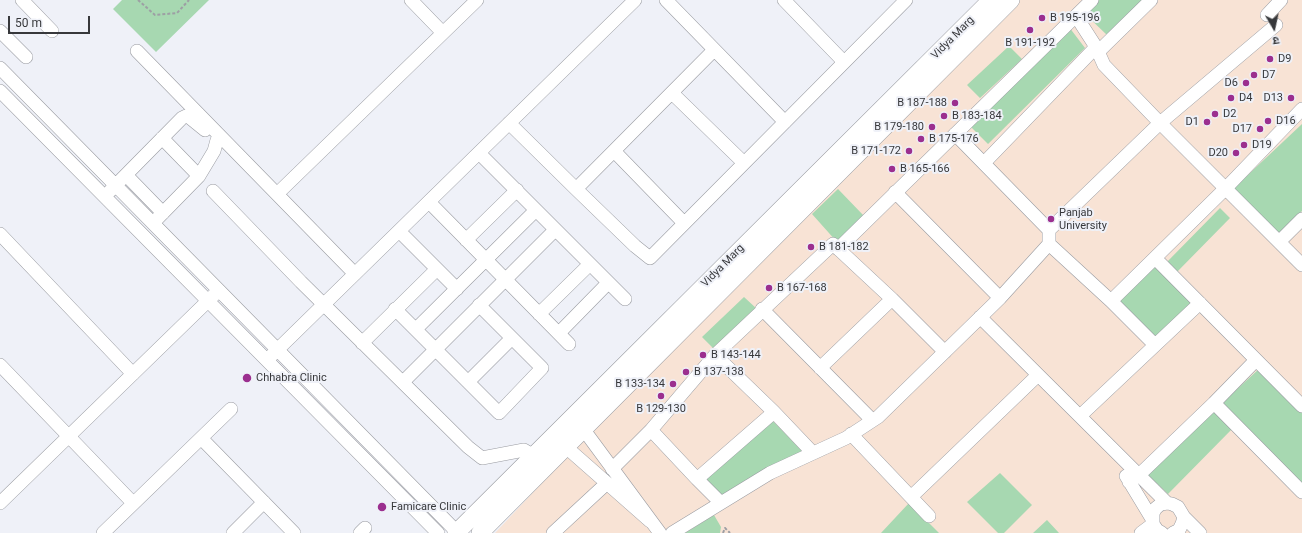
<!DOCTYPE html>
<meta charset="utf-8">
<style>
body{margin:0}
#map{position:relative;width:1302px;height:533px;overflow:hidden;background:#eff1f8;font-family:Roboto,"Noto Sans Devanagari",sans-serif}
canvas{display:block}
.north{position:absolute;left:1254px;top:8px;width:40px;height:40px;-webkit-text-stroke:3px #eff1f8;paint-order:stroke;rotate:171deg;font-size:11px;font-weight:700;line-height:16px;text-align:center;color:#37383b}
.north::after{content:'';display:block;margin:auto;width:14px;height:18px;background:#37383b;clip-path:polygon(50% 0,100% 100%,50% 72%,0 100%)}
.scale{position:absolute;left:8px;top:16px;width:82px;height:18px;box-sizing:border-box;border:2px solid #37383b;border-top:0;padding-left:5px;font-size:12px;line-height:14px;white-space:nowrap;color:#37383b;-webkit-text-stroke:3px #eff1f8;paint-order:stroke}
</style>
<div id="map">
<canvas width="1302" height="533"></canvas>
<div class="north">उ</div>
<div class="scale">50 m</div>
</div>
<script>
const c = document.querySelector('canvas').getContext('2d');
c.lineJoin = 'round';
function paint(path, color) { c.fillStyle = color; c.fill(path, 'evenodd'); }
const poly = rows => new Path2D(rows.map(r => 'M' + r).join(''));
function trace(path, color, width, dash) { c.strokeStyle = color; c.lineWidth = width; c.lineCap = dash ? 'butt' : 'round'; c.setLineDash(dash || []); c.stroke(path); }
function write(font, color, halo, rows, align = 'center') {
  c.font = font + ' Roboto,sans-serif'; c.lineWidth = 4; c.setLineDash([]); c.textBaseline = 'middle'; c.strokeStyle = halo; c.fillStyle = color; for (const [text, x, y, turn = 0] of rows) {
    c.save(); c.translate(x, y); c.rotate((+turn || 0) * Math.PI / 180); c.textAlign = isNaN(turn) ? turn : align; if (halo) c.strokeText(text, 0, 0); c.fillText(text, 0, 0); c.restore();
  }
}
const education = poly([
 [1019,0,1302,0,1302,533,495,533,615,405]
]);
const green = poly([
 [122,0,209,0,156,52,113,9],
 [1099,0,1142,0,1107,35,1085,14],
 [1069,27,1085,48,988,144,968,124],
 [1009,46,1022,59,980,98,967,85],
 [1302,124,1302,211,1278,234,1234,188],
 [838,189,864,216,837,242,812,214],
 [1220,208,1230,218,1176,273,1166,263],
 [1156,263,1193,303,1153,339,1116,300],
 [744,297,757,309,716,351,702,337],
 [1260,368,1302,410,1302,486,1221,404],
 [1213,408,1233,428,1168,494,1148,475],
 [772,420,803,452,721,498,704,480],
 [1000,473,1032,505,1004,533,998,533,967,502],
 [909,503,939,533,881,533],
 [714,515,721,527,720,533,685,533],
 [1047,520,1059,533,1033,533]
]);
const path = poly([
 [138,0,155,15,177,13,189,0],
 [723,533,725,528,730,533]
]);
const minor = poly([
 [22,0,52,31],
 [411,0,443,33],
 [666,0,785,122],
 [784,0,844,62],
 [1267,15,1281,0],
 [1076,16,1096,47,1104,65,1160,123,1302,265],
 [0,31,26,57],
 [137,51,355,274],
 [1098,52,1151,0],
 [0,68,458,533],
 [0,91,438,533],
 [672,93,744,163],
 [509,123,576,189,635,246,650,258,906,0],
 [955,134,1049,230],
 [162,138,199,176],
 [614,151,684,223],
 [479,153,625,299],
 [984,163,1096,47],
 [126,175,163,213],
 [576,189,714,50],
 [110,191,182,118,186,116,189,117,205,130],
 [213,191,301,282,468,447,482,458,524,450,534,456],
 [895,192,1000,298],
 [277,194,477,0],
 [429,202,569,344],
 [153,223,199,176,214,151,217,140],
 [399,231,457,289],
 [0,234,133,374],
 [466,240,517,190],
 [1279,242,1302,219],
 [1049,244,1111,301,1155,345],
 [838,249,1092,0],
 [1155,258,1302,406],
 [1111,301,1226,188,1302,109],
 [395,309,499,413,542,368,479,305],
 [762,309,872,420],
 [539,314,590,264],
 [980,317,1167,503],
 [416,329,536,210],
 [559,333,608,283],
 [362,343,437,269],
 [272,355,635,0],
 [715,355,774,412,813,453],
 [0,365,133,503],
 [820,368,892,299],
 [403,382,555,230],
 [468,382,512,338],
 [1214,403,1302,492],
 [1080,416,1200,303],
 [575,428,584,430,660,533],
 [651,430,697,479],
 [851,434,929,516],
 [201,438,294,533],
 [565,438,566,447,650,521],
 [612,469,651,430,715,355,833,244,892,299,945,352],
 [1126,476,1152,519],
 [1129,482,1139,475,1214,403,1256,360],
 [911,497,1038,375],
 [0,503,214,295],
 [721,503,697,479,774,412],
 [1184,517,1200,533],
 [103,533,231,409],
 [233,533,264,502],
 [360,533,365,528],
 [553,533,607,483],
 [672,533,770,473,846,438,878,417,1000,298,1049,244,1049,230,1160,123,1276,25],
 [1141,533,1153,524],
 [1162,533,1157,530,1153,524,1153,513,1156,508,1161,504,1167,503,1172,504,1178,507,1184,517,1182,524,1179,530,1173,533]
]);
const major = poly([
 [456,533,991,0],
 [480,533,1011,0]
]);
const markers = [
 [1042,18,4,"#9b2f8f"],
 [1030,30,4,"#9b2f8f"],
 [1270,59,4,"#9b2f8f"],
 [1254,75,4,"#9b2f8f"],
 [1246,83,4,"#9b2f8f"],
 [1231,98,4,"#9b2f8f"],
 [1291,98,4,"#9b2f8f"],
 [955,103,4,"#9b2f8f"],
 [1215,114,4,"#9b2f8f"],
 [944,116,4,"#9b2f8f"],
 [1268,121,4,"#9b2f8f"],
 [1207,122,4,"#9b2f8f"],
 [932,127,4,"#9b2f8f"],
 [1260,129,4,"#9b2f8f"],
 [921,139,4,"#9b2f8f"],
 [1244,145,4,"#9b2f8f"],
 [909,151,4,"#9b2f8f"],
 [1236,153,4,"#9b2f8f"],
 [892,169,4,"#9b2f8f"],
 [1051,219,4,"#9b2f8f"],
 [811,247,4,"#9b2f8f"],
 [769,288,4,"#9b2f8f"],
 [703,355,4,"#9b2f8f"],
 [686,372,4,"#9b2f8f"],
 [247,378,5,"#9b2f8f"],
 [673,384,4,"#9b2f8f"],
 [661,396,4,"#9b2f8f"],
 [382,507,5,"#9b2f8f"]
];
const poiNames = [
 ["B 195-196",1050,18],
 ["B 191-192",1030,43,"center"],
 ["D9",1278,59],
 ["D7",1262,75],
 ["D6",1238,83,"right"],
 ["D4",1239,98],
 ["D13",1283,98,"right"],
 ["B 187-188",947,103,"right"],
 ["D2",1223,114],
 ["B 183-184",952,116],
 ["D16",1276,121],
 ["D1",1199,122,"right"],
 ["B 179-180",924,127,"right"],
 ["D17",1252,129,"right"],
 ["B 175-176",929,139],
 ["D19",1252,145],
 ["B 171-172",901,151,"right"],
 ["D20",1228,153,"right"],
 ["B 165-166",900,169],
 ["Panjab",1059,213],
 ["University",1059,226],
 ["B 181-182",819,247],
 ["B 167-168",777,288],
 ["B 143-144",711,355],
 ["B 137-138",694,372],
 ["Chhabra Clinic",256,378],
 ["B 133-134",665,384,"right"],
 ["B 129-130",661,409,"center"],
 ["Famicare Clinic",391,507]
];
const streetNames = [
 ["Vidya Marg",953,38,-45],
 ["Vidya Marg",723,266,-45]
];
paint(education, '#f8e3d5');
paint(green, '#a7d8b1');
trace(minor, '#999ba1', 14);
trace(major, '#999ba1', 18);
trace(path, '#9d9fa4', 2, [3, 2]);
trace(minor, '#fff', 13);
trace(major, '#fff', 17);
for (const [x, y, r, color] of markers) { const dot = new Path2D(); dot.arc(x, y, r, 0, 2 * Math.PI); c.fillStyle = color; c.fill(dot); trace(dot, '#eff1f8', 1.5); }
write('11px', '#37383b', '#eff1f8', poiNames, 'left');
write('11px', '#37383b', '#eff1f8', streetNames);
</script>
